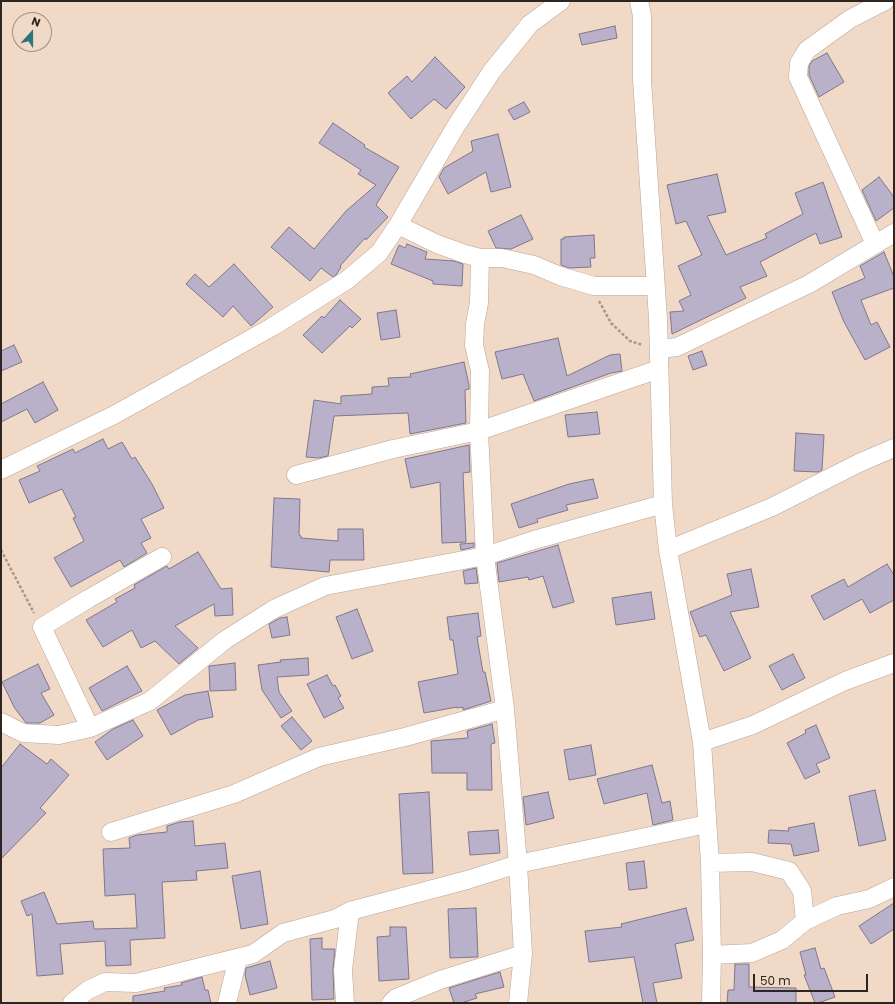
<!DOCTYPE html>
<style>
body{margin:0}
#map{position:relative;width:895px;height:1004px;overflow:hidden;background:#f1d9c8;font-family:Poppins,sans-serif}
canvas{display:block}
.frame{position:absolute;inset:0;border:2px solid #2e251f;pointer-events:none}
.north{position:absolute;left:12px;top:12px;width:40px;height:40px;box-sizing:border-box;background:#f1d9c8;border:1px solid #a39184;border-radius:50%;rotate:21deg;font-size:11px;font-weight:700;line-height:16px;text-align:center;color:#2e251f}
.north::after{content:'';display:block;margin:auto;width:14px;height:18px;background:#2c767b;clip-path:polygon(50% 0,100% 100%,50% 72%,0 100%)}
.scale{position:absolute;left:753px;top:974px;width:115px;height:18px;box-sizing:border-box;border:2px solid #2e251f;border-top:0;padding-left:5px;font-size:12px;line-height:14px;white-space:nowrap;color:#2e251f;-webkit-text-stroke:3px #f1d9c8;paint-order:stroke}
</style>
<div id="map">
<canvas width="895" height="1004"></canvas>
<div class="frame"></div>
<div class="north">N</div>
<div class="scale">50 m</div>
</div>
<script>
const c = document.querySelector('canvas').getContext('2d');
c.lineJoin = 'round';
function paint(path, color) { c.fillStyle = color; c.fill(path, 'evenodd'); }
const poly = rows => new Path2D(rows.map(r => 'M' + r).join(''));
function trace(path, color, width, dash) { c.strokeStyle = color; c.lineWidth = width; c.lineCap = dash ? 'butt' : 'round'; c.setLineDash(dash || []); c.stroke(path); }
const building = poly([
 [615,26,617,38,582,45,579,34,615,26],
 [827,53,844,82,819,97,809,75,809,66,812,61,827,53],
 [435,57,465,87,446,109,434,99,411,119,388,93,407,76,412,82,435,57],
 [524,102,530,112,514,120,508,110,524,102],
 [333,123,365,145,364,147,399,167,376,205,388,217,366,240,365,238,340,266,341,267,336,275,333,277,321,268,310,281,271,247,289,227,314,249,346,211,376,185,358,174,361,170,319,143,333,123],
 [498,134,511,187,491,192,486,172,448,194,439,177,444,168,473,151,471,141,498,134],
 [717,174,726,212,707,216,726,255,767,238,765,234,803,214,795,193,823,182,842,237,820,244,816,233,760,262,767,276,740,287,746,298,672,334,670,312,684,311,679,301,691,295,678,266,702,255,686,221,676,224,667,185,717,174],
 [879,177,894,197,894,208,876,221,862,190,879,177],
 [521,215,533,239,511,249,496,248,488,231,521,215],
 [594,235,595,258,590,258,591,267,569,268,561,265,561,239,564,239,564,237,594,235],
 [407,244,427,252,425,259,454,261,463,264,462,286,433,284,433,281,391,264,399,245,405,248,407,244],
 [884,252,894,277,894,288,861,300,871,325,877,322,890,347,865,360,844,322,832,292,865,278,860,266,884,252],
 [234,264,273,307,251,326,233,306,223,317,186,284,195,274,209,287,234,264],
 [340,300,361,319,352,328,350,326,322,353,303,335,322,316,324,318,340,300],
 [396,310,400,337,381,340,377,313,396,310],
 [558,338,567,376,610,355,620,354,622,371,611,373,534,401,523,374,502,379,495,352,558,338],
 [14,345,22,362,1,371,1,351,14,345],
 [702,351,707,365,693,370,688,356,702,351],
 [464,362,469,385,469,389,465,390,466,423,410,434,408,413,334,416,328,456,318,458,306,457,314,400,341,404,341,396,372,394,372,387,389,386,388,378,411,377,410,374,464,362],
 [43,382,58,410,35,423,27,409,1,422,1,404,43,382],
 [597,412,600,434,568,437,565,415,597,412],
 [796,433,824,435,822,470,818,472,794,471,796,433],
 [103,439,108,449,122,442,132,459,135,457,152,484,164,508,141,519,151,538,141,543,147,553,124,567,120,560,71,587,54,558,84,541,73,518,76,517,62,489,29,503,19,480,40,471,37,466,73,449,75,453,103,439],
 [469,445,470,472,463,473,466,542,442,543,440,482,411,488,405,459,469,445],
 [593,479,598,498,566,505,568,510,537,519,538,522,519,528,511,504,569,484,593,479],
 [274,498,300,499,299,535,301,536,301,538,338,541,338,529,363,529,364,560,330,560,329,572,271,567,274,498],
 [474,543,474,547,461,550,460,544,474,543],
 [558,545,574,602,553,608,543,576,529,580,528,577,499,582,497,563,558,545],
 [198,552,221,589,232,588,233,615,215,616,214,604,175,626,198,648,179,664,155,641,141,648,132,630,103,647,86,620,117,602,115,599,135,588,134,585,167,566,169,569,198,552],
 [887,564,894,575,894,600,870,613,862,599,824,620,811,596,844,579,848,587,887,564],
 [476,568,478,583,465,584,463,571,476,568],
 [751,569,759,607,730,612,751,658,724,671,706,635,700,637,690,612,732,595,727,574,751,569],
 [651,592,655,619,616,625,612,598,651,592],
 [357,609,373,651,352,659,336,617,357,609],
 [478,613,481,636,477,637,483,672,485,672,491,701,463,710,463,707,457,708,457,707,424,713,418,682,458,674,453,640,450,640,447,617,478,613],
 [287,617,290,635,272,638,269,624,280,618,287,617],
 [793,654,805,678,782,690,769,666,793,654],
 [308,658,309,675,277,677,279,692,292,711,281,718,262,690,258,665,281,662,280,660,308,658],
 [235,663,236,690,210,691,209,666,235,663],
 [38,664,50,689,41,693,54,715,40,723,26,723,14,707,2,682,38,664],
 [127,666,142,691,102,711,89,688,127,666],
 [327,675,333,686,335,685,341,696,338,698,344,708,324,718,307,684,327,675],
 [208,691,213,717,198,720,171,735,157,710,185,695,208,691],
 [292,717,312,741,301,750,281,726,292,717],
 [133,720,143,736,107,760,95,742,113,729,133,720],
 [492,724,495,743,491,744,492,790,467,790,467,773,432,773,431,741,468,738,467,731,492,724],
 [816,725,830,758,816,764,820,772,805,779,787,743,806,733,805,730,816,725],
 [20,744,47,764,51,759,69,775,40,808,46,813,1,859,1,768,20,744],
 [591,745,596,775,569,780,564,750,591,745],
 [652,765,662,803,670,801,673,820,653,825,647,793,604,804,597,779,652,765],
 [875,790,886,840,859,846,849,796,875,790],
 [429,792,433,873,403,874,399,794,429,792],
 [548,792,554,818,526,825,523,797,548,792],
 [193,821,195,846,225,843,228,868,196,871,197,880,162,882,165,938,130,940,131,965,106,966,105,941,60,944,63,974,37,976,32,914,27,916,21,901,44,892,57,924,93,921,94,929,137,928,135,894,105,896,103,849,130,848,129,838,137,835,167,832,167,826,180,822,193,821],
 [814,823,819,851,794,856,791,844,768,843,769,830,789,831,788,828,814,823],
 [498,830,500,853,470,855,468,832,498,830],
 [644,861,647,888,629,890,626,863,644,861],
 [260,871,268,924,241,929,232,876,260,871],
 [894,903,894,929,871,944,859,926,894,903],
 [476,908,478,957,450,958,448,909,476,908],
 [686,908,694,940,675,944,682,978,653,983,657,1003,643,1003,634,957,589,962,585,931,622,927,621,924,686,908],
 [390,927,406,927,409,979,379,981,377,937,390,936,390,927],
 [322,938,322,949,335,949,333,970,334,999,312,1000,310,939,322,938],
 [815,948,821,969,824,968,835,997,818,1003,815,1003,804,975,806,975,800,952,815,948],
 [270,961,277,988,250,995,245,975,246,968,270,961],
 [735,964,749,964,749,987,796,988,796,1003,727,1003,728,990,734,990,735,964],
 [500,972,504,987,475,994,477,998,461,1003,454,1003,449,988,500,972],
 [202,977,205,990,208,990,211,1003,133,1003,133,996,165,991,164,988,182,985,181,983,202,977]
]);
const path = poly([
 [599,301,611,323,630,341,643,345],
 [1,550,34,613]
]);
const minor = poly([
 [639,1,642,16,642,80,658,319,663,504,668,550,702,742,710,863,712,955,711,1003],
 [398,225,437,244,465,254,480,258,502,258,534,265,560,276,594,286,655,286],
 [875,244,798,77,799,63,807,50,850,19,885,1],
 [480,258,479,303,475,324,474,345,480,371,479,431,485,556,505,709,518,864,523,954,518,1003],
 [659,349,677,347,809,284,894,233],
 [1,470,114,415,272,327,347,280,379,253,398,225,456,126,492,71,530,24,561,1],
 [296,475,393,449,479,431,659,369],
 [668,550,772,507,859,463,894,448],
 [162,557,88,599,42,627,90,728,150,701,225,640,274,609,325,586,485,556,534,540,663,504],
 [1,722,23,733,59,735,90,728],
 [702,742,753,725,845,681,894,663],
 [111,832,234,794,319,757,405,737,505,709],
 [710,863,752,862,789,871,802,891,805,921],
 [712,955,752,953,782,940,805,921,837,906,869,899,894,887],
 [72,1003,88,990,105,982,136,983,253,954,283,933,335,919,350,911,467,880,518,864,707,824],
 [227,1003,238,958],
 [345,1003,343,970,350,911],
 [391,1003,396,998,440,980,523,954]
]);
paint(building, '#b9b0c9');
trace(building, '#7f778d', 1);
trace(minor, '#bba494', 19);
trace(path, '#a9978a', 2.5, [3, 2]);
trace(minor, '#fff', 18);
</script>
